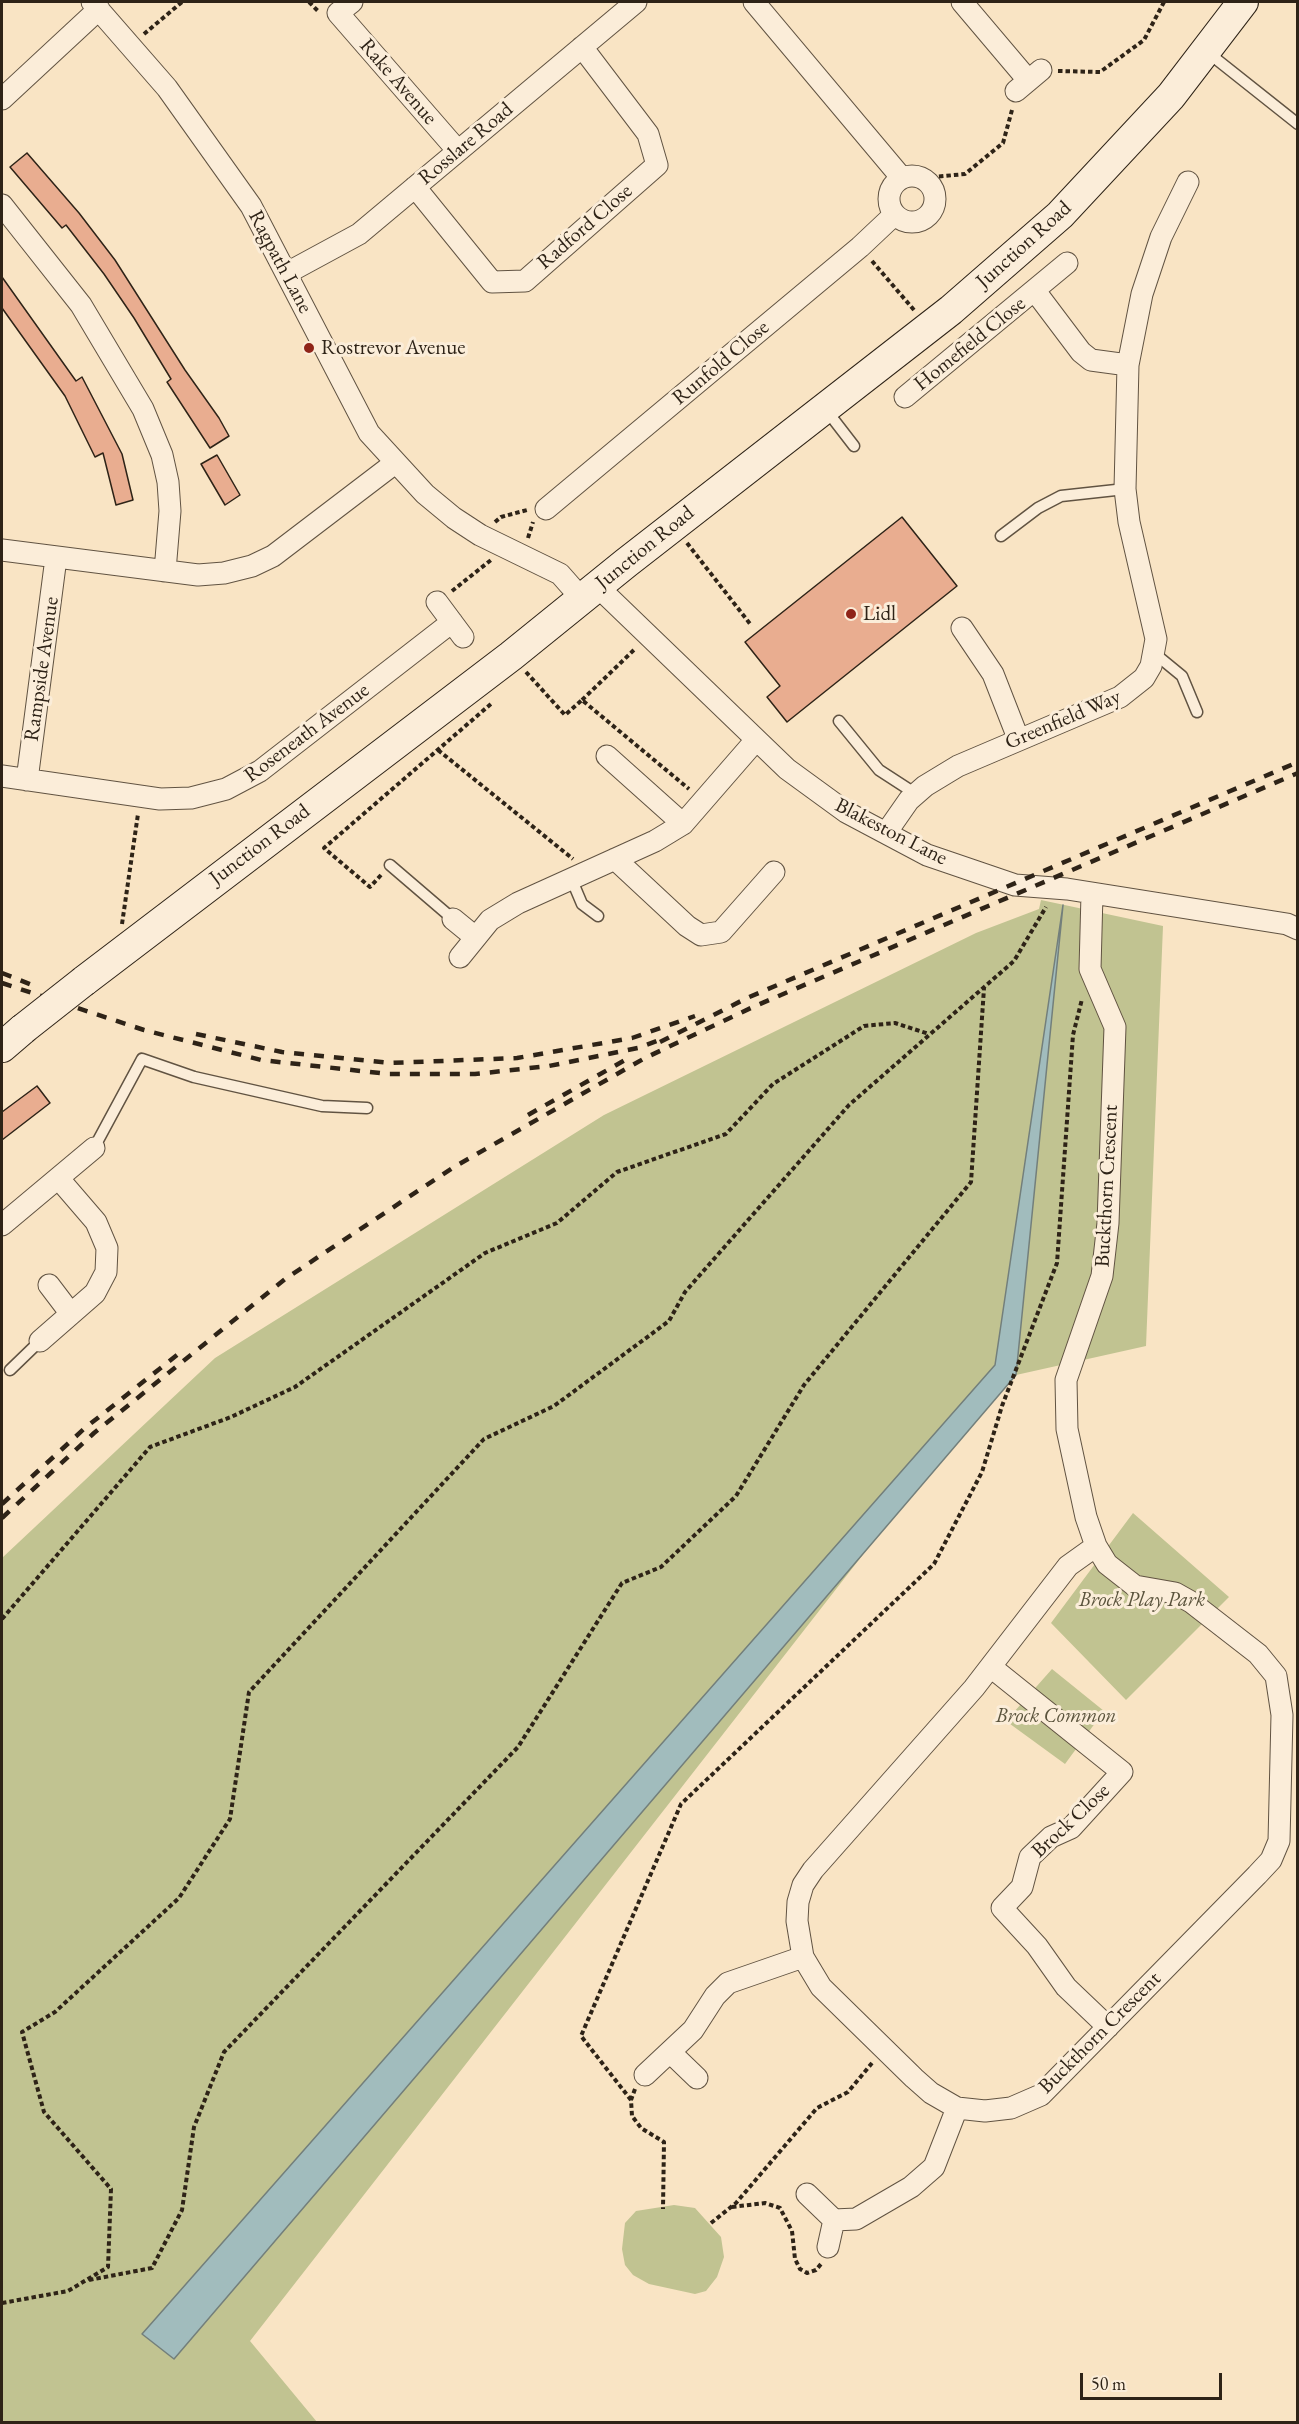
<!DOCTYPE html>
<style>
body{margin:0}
#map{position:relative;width:1299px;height:2424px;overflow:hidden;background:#f9e4c4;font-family:"EB Garamond",serif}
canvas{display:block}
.frame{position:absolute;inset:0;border:3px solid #2e2317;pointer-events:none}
.scale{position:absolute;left:1080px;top:2373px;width:142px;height:27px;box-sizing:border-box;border:3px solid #2e2317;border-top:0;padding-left:8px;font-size:18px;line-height:21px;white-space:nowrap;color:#2e2317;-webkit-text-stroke:4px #fbedd9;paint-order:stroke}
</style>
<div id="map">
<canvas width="1299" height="2424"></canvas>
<div class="frame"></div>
<div class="scale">50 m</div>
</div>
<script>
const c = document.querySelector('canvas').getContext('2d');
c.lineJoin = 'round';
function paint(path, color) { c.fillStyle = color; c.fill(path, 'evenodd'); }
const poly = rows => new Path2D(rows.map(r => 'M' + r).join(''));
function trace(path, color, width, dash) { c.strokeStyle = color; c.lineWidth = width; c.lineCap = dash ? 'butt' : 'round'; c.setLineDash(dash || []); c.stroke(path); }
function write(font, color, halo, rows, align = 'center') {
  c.font = font + ' "EB Garamond",serif'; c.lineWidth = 6; c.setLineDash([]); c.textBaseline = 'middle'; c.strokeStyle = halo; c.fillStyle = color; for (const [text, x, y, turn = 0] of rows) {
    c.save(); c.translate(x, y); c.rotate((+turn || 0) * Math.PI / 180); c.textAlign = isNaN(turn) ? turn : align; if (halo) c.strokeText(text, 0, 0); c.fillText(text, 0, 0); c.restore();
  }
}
const green = poly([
 [1041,900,1163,926,1146,1346,1016,1375,925,1475,250,2341,317,2422,2,2422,2,1558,215,1358,604,1115,976,933,1039,909],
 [1133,1513,1229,1597,1126,1700,1051,1623],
 [1052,1669,1104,1711,1065,1764,1006,1721],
 [674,2205,695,2208,721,2237,724,2257,717,2277,706,2291,695,2294,649,2284,633,2275,625,2265,622,2249,625,2223,636,2211]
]);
const water = poly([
 [1063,905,1016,1375,174,2359,142,2334,995,1365,1063,905]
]);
const building = poly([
 [27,153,79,213,115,260,185,370,219,418,229,436,210,448,167,382,171,379,134,318,104,274,66,225,62,228,10,167,27,153],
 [2,277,76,381,82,377,122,454,133,500,116,505,103,453,95,457,65,396,2,308,2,277],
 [217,455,240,495,225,505,201,464,217,455],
 [902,517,957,586,787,722,767,697,780,686,745,642,902,517],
 [37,1086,50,1103,2,1140,2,1112,37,1086]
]);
const path = poly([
 [309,2,319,12],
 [144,34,182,2],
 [1058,71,1100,72,1144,40,1164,2],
 [924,178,965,174,1003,143,1012,110],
 [872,261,914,310],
 [495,522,501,517,527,510],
 [528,538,533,522],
 [687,543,751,625],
 [452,591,491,560],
 [526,672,565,715,582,700,689,789],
 [582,700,636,648],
 [438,750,573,859],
 [381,875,370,887,324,848,492,703],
 [122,924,138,814],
 [2,1619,150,1447,231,1417,295,1387,485,1253,557,1223,617,1172,726,1134,773,1084,864,1026,895,1023,929,1034],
 [635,2089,631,2100,632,2116,641,2128,664,2142,663,2209],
 [631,2100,581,2036,681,1804,934,1564,982,1472,1002,1406,1057,1263,1073,1035,1082,999],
 [732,2207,765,2203,780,2208,792,2231,795,2259,800,2269,807,2273,816,2270,821,2264],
 [711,2223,736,2203,817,2108,848,2092,872,2063],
 [89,2280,152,2268,182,2210,194,2127,224,2052,518,1747,622,1583,661,1567,736,1496,804,1385,971,1182,984,988],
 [2,2303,68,2291,108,2267,111,2189,44,2112,22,2032,55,2012,179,1898,230,1819,249,1692,484,1439,554,1406,669,1321,685,1292,849,1105,1014,961,1046,907]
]);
const lane = poly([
 [1206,51,1298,124],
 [827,411,854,446],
 [1001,536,1038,508,1061,496,1125,489],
 [1154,653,1182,676,1197,712],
 [839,721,879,770,916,794],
 [390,865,453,919],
 [571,878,582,904,598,916],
 [94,1148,142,1059,194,1077,322,1106,367,1108],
 [10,1370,40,1341]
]);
const street = poly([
 [92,2,167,88,251,206,369,433,425,494,454,518,480,535,560,574,582,599],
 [352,2,338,13,458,151],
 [754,2,901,177],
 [962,2,1028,80],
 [1016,91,1041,70],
 [2,99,99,9],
 '889 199a23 23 0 1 1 46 0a23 23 0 1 1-46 0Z',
 [415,187,492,282,525,281,657,165,648,134,582,47],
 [2,205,81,305,143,409,162,455,168,482,170,511,165,571],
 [287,273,359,234,636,2],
 [1035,291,1081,352,1091,360,1128,365],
 [905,397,1067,263],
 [546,509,860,247,894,215],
 [2,550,198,575,224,573,252,566,273,556,395,463],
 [597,586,787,769,846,812,927,855,1015,885,1067,889,1287,924,1298,929],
 [437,602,463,637],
 [962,628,993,674,1018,738],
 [607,756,683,824],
 [2,776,160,799,191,798,226,789,260,771,452,622],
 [27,780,56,558],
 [886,833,909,800,925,786,958,766,1120,697,1144,678,1151,666,1156,639,1129,522,1125,489,1128,365,1142,294,1161,237,1188,182],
 [615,859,687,926,701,935,721,932,774,872],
 [1092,894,1090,969,1115,1027,1108,1223,1102,1276,1066,1380,1067,1429,1086,1517,1096,1546,1107,1564,1135,1586,1175,1593,1191,1602,1258,1654,1276,1676,1282,1715,1279,1841,1271,1860,1257,1875,1041,2095,1011,2108,985,2111,957,2108,931,2093,914,2078,821,1987,803,1957,797,1921,798,1902,803,1885,813,1870,974,1688,1068,1566,1096,1546],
 [453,919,475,937],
 [460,957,490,920,518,903,655,841,683,824,756,740],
 [2,1225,94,1148],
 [49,1285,71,1314],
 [40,1341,95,1293,106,1272,107,1248,96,1222,59,1179],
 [991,1667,1122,1772,1071,1828,1051,1837,1030,1857,1022,1887,1002,1908,1037,1946,1066,1987,1108,2027],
 [670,2052,697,2078],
 [645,2075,693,2030,715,1996,728,1983,803,1957],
 [807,2194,834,2220,856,2219,911,2187,934,2167,957,2108],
 [828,2247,834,2220]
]);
const secondary = poly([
 [84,981,511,656,626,563,951,310,1060,215,1171,96,1243,2],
 [2,1047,23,1029]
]);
const rail = poly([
 [2,973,32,985],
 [2,983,144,1030,261,1060,388,1074,475,1074,549,1066,638,1048,665,1038],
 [196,1034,282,1052,390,1063,517,1058,632,1038,695,1016],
 [660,1042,747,998,1298,762],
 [528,1115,625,1060],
 [2,1504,85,1428,177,1355],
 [2,1518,94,1433,285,1279,454,1167,645,1058,753,1007,1298,773]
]);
const secondaryBridge = poly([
 [23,1029,84,981]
]);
const markers = [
 [309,348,6,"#8f2418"],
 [851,614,6,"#8f2418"]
];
const streetNames = [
 ["Rake Avenue",398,82,49],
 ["Rosslare Road",466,144,-40],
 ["Radford Close",585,227,-41],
 ["Junction Road",1024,245,-42],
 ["Ragpath Lane",280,262,62],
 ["Homefield Close",970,344,-39],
 ["Runfold Close",721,363,-40],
 ["Junction Road",645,548,-39],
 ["Rampside Avenue",42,669,-82],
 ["Greenfield Way",1063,720,-23],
 ["Roseneath Avenue",307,733,-37],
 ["Blakeston Lane",891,832,27],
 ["Junction Road",260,845,-37],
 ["Buckthorn Crescent",1107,1186,-87],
 ["Brock Close",1071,1821,-43],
 ["Buckthorn Crescent",1100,2033,-45]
];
const poiNames = [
 ["Rostrevor Avenue",321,348],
 ["Lidl",863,614]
];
const parkNames = [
 ["Brock Play Park",1142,1600],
 ["Brock Common",1056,1716]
];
paint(green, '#c1c391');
paint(water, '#a1bcbd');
trace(water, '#737f7b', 1.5);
paint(building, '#e9ad90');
trace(building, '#2e2317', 1.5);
trace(lane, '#615342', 13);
trace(street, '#615342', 23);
trace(secondary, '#2e2317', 32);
trace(path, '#2e2317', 4, [4.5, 3]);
trace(lane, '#fbedd9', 10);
trace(street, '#fbedd9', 21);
trace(secondary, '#fbedd9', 30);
trace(rail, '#2e2317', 4.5, [10, 10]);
trace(secondaryBridge, '#2e2317', 32, []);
trace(secondaryBridge, '#fbedd9', 30);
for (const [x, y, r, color] of markers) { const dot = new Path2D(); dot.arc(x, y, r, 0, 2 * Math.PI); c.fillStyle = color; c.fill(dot); trace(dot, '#fbedd9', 2); }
write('21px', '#2e2317', '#fbedd9', streetNames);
write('21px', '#2e2317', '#fbedd9', poiNames, 'left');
write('italic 21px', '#5a533c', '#fbedd9', parkNames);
</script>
